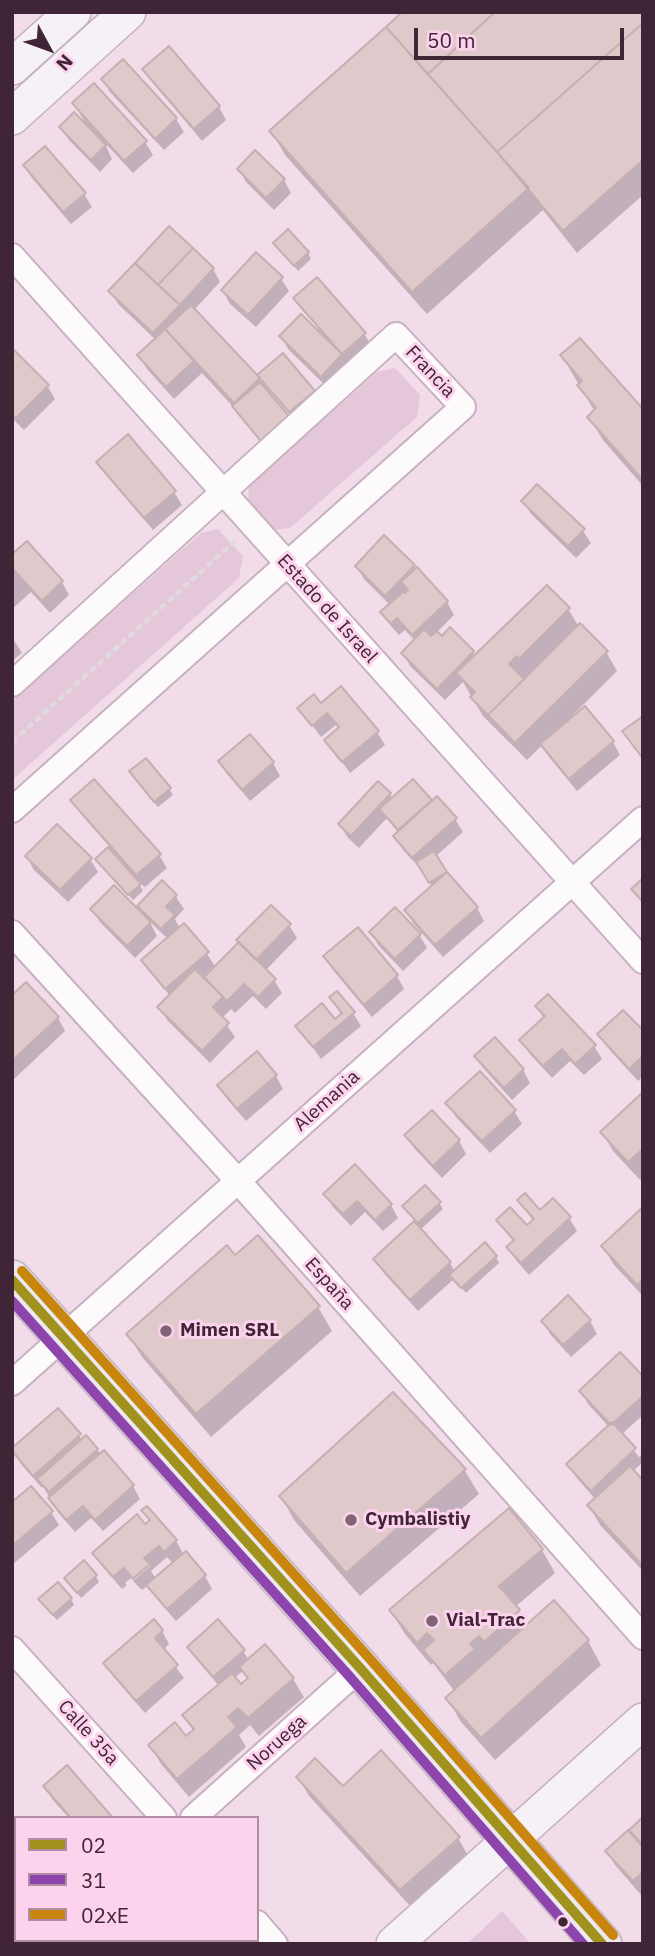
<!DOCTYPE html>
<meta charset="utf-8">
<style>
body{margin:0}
#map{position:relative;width:655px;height:1956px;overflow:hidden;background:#f2dcea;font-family:"IBM Plex Sans",sans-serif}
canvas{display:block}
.frame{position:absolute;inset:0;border:14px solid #402537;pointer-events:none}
.legend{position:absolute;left:14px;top:1816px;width:245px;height:126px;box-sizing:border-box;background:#fcd2ec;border:2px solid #b18da4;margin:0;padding:9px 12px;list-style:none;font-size:21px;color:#402537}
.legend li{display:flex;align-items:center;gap:14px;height:35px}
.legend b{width:35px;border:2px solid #b18da4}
.north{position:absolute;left:14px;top:14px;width:70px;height:70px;-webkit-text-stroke:5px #fcd2ec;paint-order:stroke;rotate:131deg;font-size:19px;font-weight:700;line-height:28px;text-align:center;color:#402537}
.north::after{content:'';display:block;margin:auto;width:24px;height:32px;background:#402537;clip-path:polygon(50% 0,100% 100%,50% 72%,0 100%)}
.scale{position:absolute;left:414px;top:28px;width:210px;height:32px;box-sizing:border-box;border:4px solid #402537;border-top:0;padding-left:9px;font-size:21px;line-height:24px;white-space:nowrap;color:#402537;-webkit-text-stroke:5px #fcd2ec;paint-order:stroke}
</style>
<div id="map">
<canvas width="655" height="1956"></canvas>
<div class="frame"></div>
<ul class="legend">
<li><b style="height:9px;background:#a0921c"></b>02</li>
<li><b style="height:9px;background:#8e44ad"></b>31</li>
<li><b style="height:9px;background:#c9860e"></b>02xE</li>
</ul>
<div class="north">N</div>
<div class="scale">50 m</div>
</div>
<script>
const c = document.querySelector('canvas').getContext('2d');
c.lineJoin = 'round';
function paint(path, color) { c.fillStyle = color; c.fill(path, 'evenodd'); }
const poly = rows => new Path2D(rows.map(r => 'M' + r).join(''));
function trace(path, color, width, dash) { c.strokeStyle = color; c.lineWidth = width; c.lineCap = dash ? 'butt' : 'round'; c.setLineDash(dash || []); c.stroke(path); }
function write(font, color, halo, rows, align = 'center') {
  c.font = font + ' "IBM Plex Sans",sans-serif'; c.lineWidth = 6; c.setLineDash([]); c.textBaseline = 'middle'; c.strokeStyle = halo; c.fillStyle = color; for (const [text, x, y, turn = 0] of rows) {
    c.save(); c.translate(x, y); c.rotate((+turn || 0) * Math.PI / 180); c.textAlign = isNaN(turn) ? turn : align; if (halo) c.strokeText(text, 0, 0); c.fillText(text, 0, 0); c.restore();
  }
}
const green = poly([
 [395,368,420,395,417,417,290,528,272,530,248,504,249,486,377,372],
 [218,529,243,556,239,578,12,780,12,701,201,533],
 [502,1911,531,1944,467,1944]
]);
const shadow = poly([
 [403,12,643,12,643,195,577,253,543,210,427,314,285,155,272,132],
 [123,61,176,119,184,132,164,150,110,92,103,79],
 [144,69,219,107,226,120,202,141,152,82],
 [74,104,145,142,153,155,133,173,104,142,112,159,100,172,69,140,61,127,86,124],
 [25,165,84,194,92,207,71,224,32,178],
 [239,169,284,180,291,193,274,210,246,182],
 [275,243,308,253,311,259,298,271],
 [213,269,220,282,194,310,263,384,264,383,314,392,321,405,298,424,263,384,262,385,273,457,237,411,202,373,174,399,147,369,139,356,156,340,118,304,111,291],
 [281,279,289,291,256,327,230,304,223,291],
 [317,280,365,335,372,347,329,389,289,350,281,337,319,329,303,311,296,298],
 [12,350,48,387,55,399,24,430,12,418],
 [562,356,643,412,643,486,603,440,589,417,595,412],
 [98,462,174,492,182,505,153,530,106,475],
 [523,501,583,531,591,543,576,558,531,514],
 [12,557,62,582,69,595,50,613,31,592,12,609],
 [414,566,447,602,454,615,436,633,442,638,473,652,475,657,568,609,579,627,606,652,617,671,568,720,570,722,585,709,613,742,620,755,577,791,550,758,542,745,527,760,483,716,463,682,445,700,410,666,403,653,415,641,405,630,399,635,390,625,382,612,390,605,364,579,357,567],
 [12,637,22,653,12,661],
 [321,705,377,732,385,745,350,773,326,740,339,729,336,725,321,737,299,708],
 [250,736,273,763,280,776,250,801,227,774,220,761],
 [135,778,169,789,173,795,158,807],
 [413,781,432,803,455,819,463,832,435,857,446,873,477,908,484,921,443,957,413,923,406,910,433,887,421,869,403,850,395,837,399,834,387,818,359,848,348,838,340,825,390,794,393,799],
 [73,801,159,855,167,868,145,887,138,882,143,891,133,900,101,865,97,859,110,847,80,813],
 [27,857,90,859,98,872,68,902,34,870],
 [162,883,176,897,184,909,175,919,180,929,184,926,207,954,216,968,289,925,297,938,265,971,274,980,282,993,266,1009,253,996,235,1013,231,1009,222,1018,235,1037,210,1063,167,1020,160,1007,170,996,143,960,168,939,150,922,157,936,135,958,100,922,92,909,147,919,140,906],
 [395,909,420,936,427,948,403,971,378,945,371,932],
 [357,929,397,976,404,989,372,1017,333,970,325,957],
 [12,997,58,1018,65,1031,12,1081],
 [331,998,353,1013,361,1026,321,1059,297,1026,335,1021,342,1015],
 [537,1006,594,1046,602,1059,584,1075,570,1061,552,1078,529,1053,521,1040,544,1019],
 [643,1033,643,1076,638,1081,607,1047,599,1034],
 [476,1057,523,1070,530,1083,512,1100,484,1069],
 [276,1076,283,1089,246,1121,227,1099,219,1086],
 [643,1095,643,1177,640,1180,613,1151,602,1132],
 [448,1103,514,1111,522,1124,490,1153,455,1116],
 [432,1112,459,1141,466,1154,442,1178,414,1148,407,1135],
 [325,1194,391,1205,398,1218,383,1231,365,1212,351,1226,333,1207],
 [519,1201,540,1212,569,1218,577,1231,529,1275,516,1260,508,1247,514,1242,498,1220,527,1228,534,1222],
 [439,1203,443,1209,420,1230,450,1263,455,1272,496,1257,499,1263,466,1293,454,1279,418,1311,383,1272,375,1259,416,1222,405,1207],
 [643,1209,643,1296,614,1265,603,1247],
 [235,1257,318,1307,332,1331,211,1437,142,1357,128,1334],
 [543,1321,590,1321,597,1334,571,1357,550,1334],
 [643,1379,643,1415,621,1435,639,1457,643,1454,643,1462,632,1472,643,1483,643,1571,600,1525,589,1506,596,1500,576,1477,568,1464,609,1427,588,1404,581,1391],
 [393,1394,465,1471,479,1494,360,1596,294,1520,281,1496],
 [58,1410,83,1441,97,1450,133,1486,140,1499,103,1531,91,1518,75,1532,57,1511,43,1486,42,1488,20,1463,13,1450],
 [12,1504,51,1512,59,1525,12,1565],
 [147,1508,176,1541,184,1555,205,1576,212,1589,176,1621,156,1598,148,1585,142,1590,133,1581,150,1566,150,1562,125,1583,127,1585,122,1589,102,1566,94,1553,150,1522,143,1511],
 [167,1557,173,1564,156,1579,151,1571],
 [542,1550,555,1573,515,1607,528,1626,553,1603,588,1641,601,1665,495,1760,461,1722,447,1698,455,1692,433,1663,431,1665,405,1634,391,1611],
 [96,1576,99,1582,81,1598,70,1584],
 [71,1599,74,1605,57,1620,44,1605],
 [162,1631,169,1644,163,1650,184,1678,145,1713,113,1676,105,1663],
 [189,1647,243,1651,249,1660,293,1679,304,1697,259,1736,250,1725,239,1735,246,1747,189,1797,161,1764,151,1746,186,1738,194,1732,184,1716,219,1686,197,1660],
 [243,1671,248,1680,241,1686,234,1678],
 [298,1777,343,1789,458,1838,469,1857,412,1908,309,1796],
 [45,1786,110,1818,69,1818,52,1799],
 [643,1819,643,1897,615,1865,607,1852],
 [12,1914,16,1919,16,1933,12,1936],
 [99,1940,163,1940,166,1944,101,1944]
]);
const building = poly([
 [402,12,495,12,428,74,386,27,402,12],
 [495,12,643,12,643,23,497,152,428,74,495,12],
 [643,23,643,160,563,231,497,152,643,23],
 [386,27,529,188,412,292,269,131,386,27],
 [169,46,220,106,194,129,142,69,169,46],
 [123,59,177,118,155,139,101,79,123,59],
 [94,83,147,141,124,161,72,103,94,83],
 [74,112,106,145,91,160,59,127,74,112],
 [45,146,86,193,63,212,23,165,45,146],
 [255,150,285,179,266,198,237,169,255,150],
 [169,226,193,248,158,285,135,263,169,226],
 [288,229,309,252,294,266,273,243,288,229],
 [193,248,214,268,180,305,158,285,193,248],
 [256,252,283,277,248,315,221,290,256,252],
 [135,263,180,305,153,333,108,291,135,263],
 [317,277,366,333,342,354,293,298,317,277],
 [191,305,260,378,234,403,165,329,191,305],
 [301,314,342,354,321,377,279,336,301,314],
 [165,329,194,361,166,387,137,355,165,329],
 [580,338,643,409,643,480,587,417,596,408,577,385,582,381,560,355,580,338],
 [12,348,49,385,16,418,12,415,12,348],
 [283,353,315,391,289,412,257,375,283,353],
 [260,382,293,421,264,445,232,406,260,382],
 [128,434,176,491,144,518,96,462,128,434],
 [537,484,585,529,568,546,521,501,537,484],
 [384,535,415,565,385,596,355,566,384,535],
 [27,541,63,581,42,601,12,568,12,554,27,541],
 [417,567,448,601,412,635,397,618,391,624,380,612,404,591,405,593,408,590,401,582,417,567],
 [547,585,570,608,519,659,517,656,509,664,524,679,488,715,470,697,475,692,456,673,547,585],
 [580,623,608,651,515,743,488,715,580,623],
 [450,627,474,651,437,689,401,653,424,629,431,636,437,631,442,636,450,627],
 [341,686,379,731,342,762,324,740,339,727,327,713,312,726,297,708,314,694,321,703,341,686],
 [585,706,614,741,569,779,540,744,585,706],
 [643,716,643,755,641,756,622,731,643,716],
 [250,734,274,762,242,790,218,761,250,734],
 [146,758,171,788,154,802,129,771,146,758],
 [94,779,161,854,136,875,70,800,94,779],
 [413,779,432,800,398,830,379,809,413,779],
 [378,781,391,793,351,836,338,824,378,781],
 [437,796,457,818,412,858,393,836,437,796],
 [57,824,92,858,60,890,25,856,57,824],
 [108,847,141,884,128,895,95,859,108,847],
 [434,851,447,872,429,883,416,862,434,851],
 [447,872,478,907,435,945,404,910,447,872],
 [643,878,643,902,631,889,643,878],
 [162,880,177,895,166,907,175,915,161,929,137,906,162,880],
 [114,885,151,922,127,946,90,909,114,885],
 [271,905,291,924,256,960,236,940,271,905],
 [395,907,421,934,395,959,369,932,395,907],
 [184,923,209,952,165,989,141,960,184,923],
 [358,927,398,975,364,1005,323,956,358,927],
 [239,942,276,979,258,997,244,984,227,1001,204,977,239,942],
 [195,969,223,997,213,1007,229,1023,202,1051,157,1007,195,969],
 [26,982,59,1017,12,1061,12,995,26,982],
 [337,991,355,1012,313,1047,295,1026,322,1003,335,1019,342,1013,329,997,337,991],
 [548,994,596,1045,575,1064,562,1049,543,1066,519,1040,545,1016,535,1006,548,994],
 [623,1010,643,1030,643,1056,629,1069,597,1034,623,1010],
 [495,1037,524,1069,504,1088,474,1056,495,1037],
 [257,1051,277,1075,237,1109,217,1085,257,1051],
 [480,1071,516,1110,482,1141,445,1103,480,1071],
 [643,1092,643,1149,628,1162,600,1132,643,1092],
 [432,1110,460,1140,433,1166,404,1135,432,1110],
 [355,1164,392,1204,375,1220,357,1201,343,1214,323,1194,355,1164],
 [425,1185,441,1202,418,1223,402,1206,425,1185],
 [525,1193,540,1210,553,1198,571,1217,521,1263,506,1247,514,1240,496,1220,510,1207,527,1225,534,1219,517,1200,525,1193],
 [643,1207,643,1280,637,1285,601,1246,643,1207],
 [414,1221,451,1262,410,1300,373,1259,414,1221],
 [258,1235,320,1306,196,1414,126,1334,227,1245,235,1255,258,1235],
 [485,1242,497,1256,461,1288,449,1275,485,1242],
 [568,1295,591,1320,563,1345,541,1321,568,1295],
 [620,1352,643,1376,643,1396,611,1425,579,1391,620,1352],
 [393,1392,466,1469,346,1573,279,1496,393,1392],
 [58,1408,81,1434,33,1476,12,1451,12,1448,58,1408],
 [612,1422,636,1448,591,1491,566,1464,612,1422],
 [86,1435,98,1449,49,1492,37,1479,86,1435],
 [104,1450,134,1485,95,1520,83,1506,66,1520,48,1498,104,1450],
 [630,1466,643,1480,643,1566,587,1505,630,1466],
 [31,1486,53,1511,12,1546,12,1502,31,1486],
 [147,1506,177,1540,164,1552,159,1546,144,1558,150,1564,133,1579,124,1568,113,1577,92,1553,137,1514,145,1524,150,1520,141,1510,147,1506],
 [509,1508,543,1549,499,1586,520,1610,484,1642,479,1636,470,1644,475,1649,445,1675,423,1650,434,1640,427,1633,417,1643,389,1610,509,1508],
 [186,1551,206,1575,167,1609,146,1585,186,1551],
 [84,1560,97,1575,77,1593,64,1578,84,1560],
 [58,1582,72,1598,53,1615,38,1599,58,1582],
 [554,1600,589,1640,481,1738,445,1698,554,1600],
 [154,1619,163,1630,155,1638,178,1665,136,1701,103,1663,154,1619],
 [218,1619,245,1650,213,1677,187,1647,218,1619],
 [265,1644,294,1678,248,1718,238,1708,228,1717,237,1727,177,1779,148,1745,175,1722,186,1736,194,1729,182,1715,232,1673,241,1684,248,1678,239,1667,265,1644],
 [381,1750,460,1837,400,1890,296,1777,315,1758,343,1786,381,1750],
 [67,1765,113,1818,71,1818,43,1786,67,1765],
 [643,1817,643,1845,629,1830,643,1817],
 [628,1830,643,1847,643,1872,633,1881,605,1851,628,1830]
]);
const path = poly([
 [12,742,235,541]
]);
const street = poly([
 [12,256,643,961],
 [12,684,396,335,463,407,12,810],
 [12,933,238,1181,643,1637],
 [12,1383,643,819],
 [12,1649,164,1818],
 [193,1818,360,1668],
 [257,1923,275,1944],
 [53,1944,56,1940]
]);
const secondary = poly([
 [12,67,73,12],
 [12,117,128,12],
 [394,1944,643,1721]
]);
const primary = poly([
 [12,1280,360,1668,602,1944]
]);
const bus1 = poly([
 [12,1280,360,1668,602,1944]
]);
const bus2 = poly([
 [12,1301,350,1677,583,1944]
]);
const bus3 = poly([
 [22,1271,370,1659,613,1935]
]);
const markers = [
 [166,1331,7,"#7e6576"],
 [351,1520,7,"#7e6576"],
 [432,1621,7,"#7e6576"],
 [563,1922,6,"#402537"]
];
const streetNames = [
 ["Francia",430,372,47],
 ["Estado de Israel",327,609,48],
 ["Alemania",327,1101,-42],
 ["España",329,1284,48],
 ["Calle 35a",88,1733,48],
 ["Noruega",277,1743,-42]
];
const poiNames = [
 ["Mimen SRL",180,1331],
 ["Cymbalistiy",365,1520],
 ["Vial-Trac",446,1621]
];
paint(green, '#e5c7da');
paint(shadow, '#0003');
paint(building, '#dfc9cb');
trace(building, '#c7afb1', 2);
trace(street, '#c7b1bf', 28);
trace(secondary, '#c7b1bf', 38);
trace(primary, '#c9bac4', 42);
trace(path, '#e0d9de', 4.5, [7, 3.5]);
trace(street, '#fdfafc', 24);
trace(secondary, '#f5f1f6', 35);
trace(primary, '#ece9f0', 38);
trace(bus1, '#a0921c', 10);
trace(bus2, '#8e44ad', 10);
trace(bus3, '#c9860e', 10);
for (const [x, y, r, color] of markers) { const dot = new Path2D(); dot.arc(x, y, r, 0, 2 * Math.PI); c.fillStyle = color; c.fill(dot); trace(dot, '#fcd2ec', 2.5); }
write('19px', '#402537', '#fcd2ec', streetNames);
write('bold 19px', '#402537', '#fcd2ec', poiNames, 'left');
</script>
